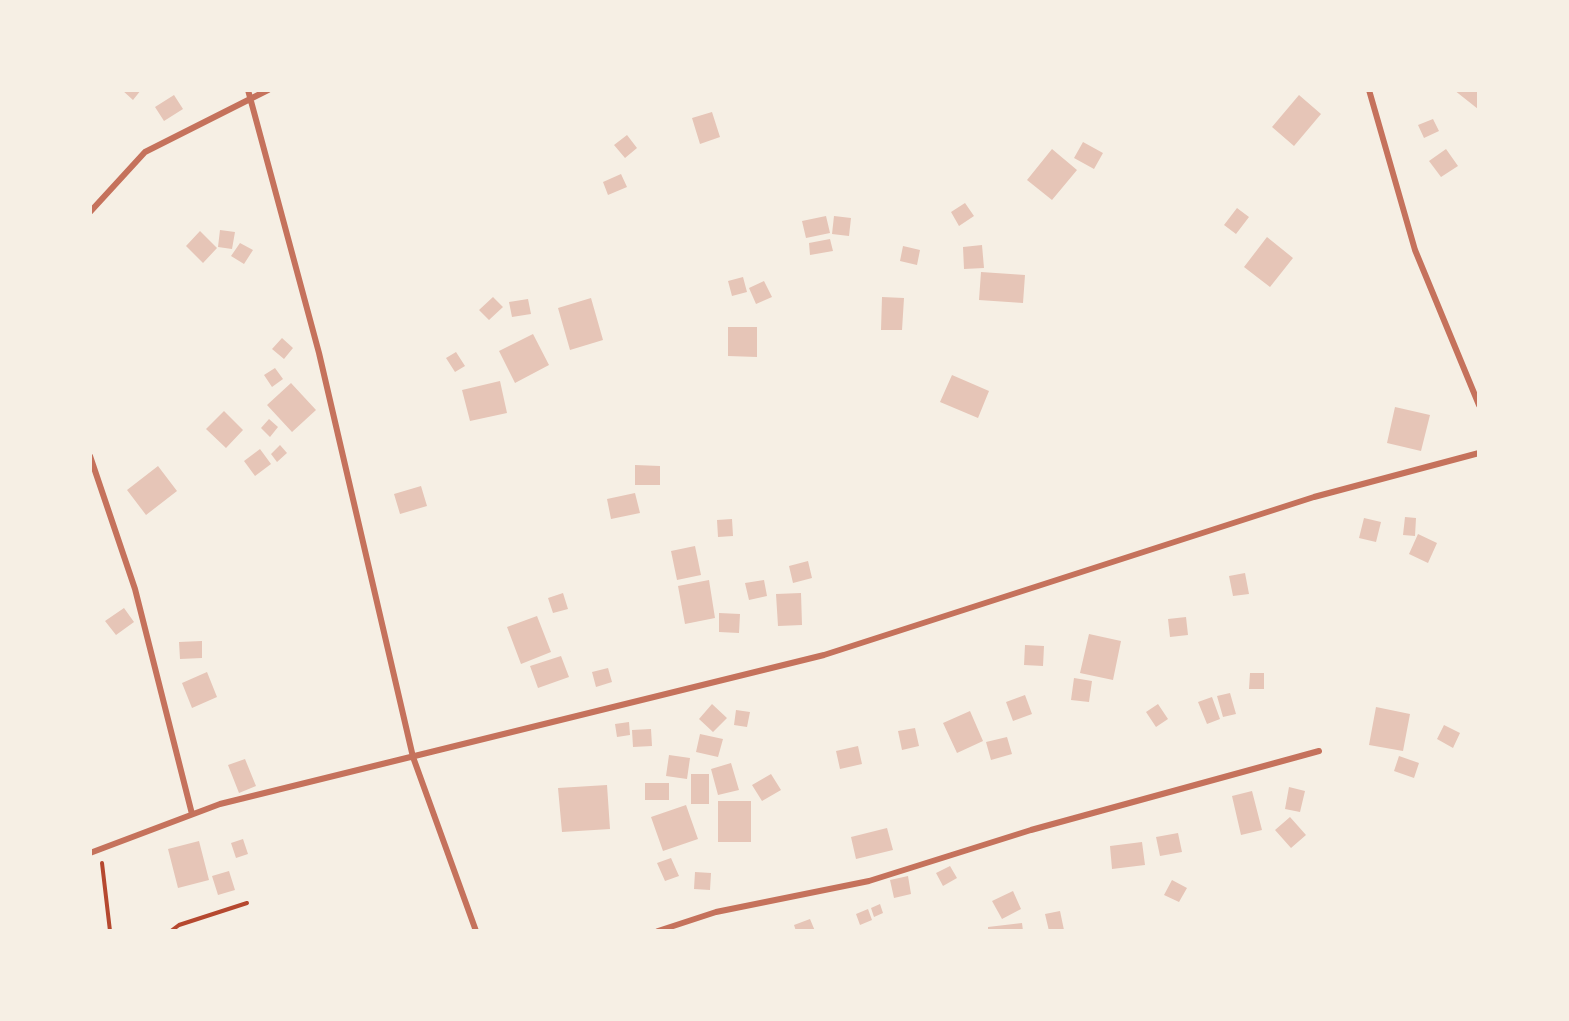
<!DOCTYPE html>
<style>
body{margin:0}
#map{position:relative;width:1569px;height:1021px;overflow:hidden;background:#f6efe4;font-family:Lora,serif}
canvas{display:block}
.frame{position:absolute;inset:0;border:92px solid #f6efe4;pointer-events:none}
</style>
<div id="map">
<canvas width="1569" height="1021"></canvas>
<div class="frame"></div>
</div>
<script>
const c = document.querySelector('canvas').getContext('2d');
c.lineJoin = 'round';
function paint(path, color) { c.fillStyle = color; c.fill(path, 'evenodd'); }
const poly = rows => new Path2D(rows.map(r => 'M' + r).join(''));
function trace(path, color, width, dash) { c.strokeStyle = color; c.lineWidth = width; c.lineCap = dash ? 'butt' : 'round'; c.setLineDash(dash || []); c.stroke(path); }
const building = poly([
 [122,90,141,90,133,100],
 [1454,90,1479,90,1479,107,1478,109],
 [174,95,183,109,164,121,155,107],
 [1299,95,1321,114,1294,146,1272,127],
 [712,112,720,137,700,144,692,118],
 [1433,119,1439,131,1424,138,1418,125],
 [627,135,637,148,625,158,614,145],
 [1083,142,1103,153,1094,169,1074,158],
 [1052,149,1077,170,1052,200,1027,180],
 [1446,149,1458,166,1441,177,1429,161],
 [621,174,627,187,608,195,603,182],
 [965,203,974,216,959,226,951,212],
 [1237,208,1249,217,1236,234,1224,225],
 [826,216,830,233,806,238,802,221],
 [834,216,851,218,849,236,832,234],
 [220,230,235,232,232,249,218,247],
 [200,231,217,248,203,263,186,246],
 [1267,237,1293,258,1270,287,1244,267],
 [830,239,833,251,810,255,809,243],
 [240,243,253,250,244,264,231,256],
 [982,245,984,268,964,269,963,247],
 [903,246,920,250,917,265,900,261],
 [981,272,1025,275,1023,303,979,300],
 [743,277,747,292,732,296,728,281],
 [764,281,772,297,756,304,749,288],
 [493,297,503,307,489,320,479,310],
 [882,297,904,298,902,330,881,330],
 [591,298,603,340,570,350,558,308],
 [528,299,531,314,512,317,509,302],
 [728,327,757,327,757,357,728,356],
 [533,334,549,365,515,383,499,351],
 [282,338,293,348,284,359,272,349],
 [456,352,465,366,455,372,446,358],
 [275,368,283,379,272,387,264,375],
 [952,375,989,391,978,418,940,402],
 [500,381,507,413,470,421,462,390],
 [291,383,316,410,292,432,267,405],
 [1395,407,1430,415,1421,451,1387,443],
 [224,411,243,430,226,448,206,429],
 [269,419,278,427,270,437,261,428],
 [280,445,287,453,277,462,271,454],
 [260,449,271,464,255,476,244,461],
 [635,465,660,466,660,485,635,485],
 [158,466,177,491,146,515,127,490],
 [421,486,427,506,400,514,394,494],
 [635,493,640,513,611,519,607,499],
 [1405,517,1416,518,1415,536,1403,535],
 [1364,518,1381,522,1376,542,1359,538],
 [732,519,733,536,718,537,717,520],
 [1418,534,1437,543,1428,563,1409,554],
 [695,546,701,575,677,580,671,551],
 [808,561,812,578,793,583,789,566],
 [1245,573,1249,594,1233,596,1229,576],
 [709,580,715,618,685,624,678,586],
 [764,580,767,596,749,600,745,583],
 [563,593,568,609,553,613,548,598],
 [801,593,802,625,778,626,776,594],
 [124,608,134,622,116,635,105,621],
 [719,613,740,614,739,633,719,632],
 [537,616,551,652,521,664,507,627],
 [1186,617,1188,635,1170,637,1168,619],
 [1089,634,1121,641,1113,680,1080,673],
 [202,641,202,658,180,659,179,642],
 [1025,645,1044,646,1043,666,1024,665],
 [561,656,569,677,538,688,530,666],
 [608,668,612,682,596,687,592,672],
 [207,672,217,697,192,708,182,683],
 [1250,673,1264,673,1264,689,1249,689],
 [1074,678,1092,681,1089,702,1071,700],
 [1230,693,1236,714,1223,717,1217,696],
 [1025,695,1032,714,1013,721,1006,702],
 [1212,697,1220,719,1207,724,1198,702],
 [712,704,727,718,713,732,699,719],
 [1158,704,1168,719,1156,727,1146,712],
 [1376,707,1410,714,1403,751,1369,745],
 [736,710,750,712,747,727,734,725],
 [970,711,983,741,957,753,943,723],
 [629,722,630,735,617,737,615,724],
 [1444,725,1460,733,1453,748,1437,739],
 [915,728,919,746,902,750,898,731],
 [651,729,652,746,633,747,632,730],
 [700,734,723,739,718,757,696,752],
 [1007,737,1012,754,991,760,986,742],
 [858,746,862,764,840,769,836,751],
 [669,755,690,758,687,779,666,776],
 [1399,756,1419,763,1414,778,1394,771],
 [245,759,256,786,239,793,228,765],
 [731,763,739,790,718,795,711,769],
 [691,774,709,774,709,804,691,804],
 [771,774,781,790,762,801,752,785],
 [645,783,669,783,669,800,645,800],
 [607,785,610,829,562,832,558,788],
 [1289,787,1305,791,1300,812,1285,809],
 [1252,791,1262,830,1241,835,1232,796],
 [718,801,751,801,751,842,718,842],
 [686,805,698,839,663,851,651,817],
 [1290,817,1306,835,1291,848,1275,830],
 [887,828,893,850,856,859,851,837],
 [1178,833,1182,852,1160,856,1156,837],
 [243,839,248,854,236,858,231,843],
 [199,841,209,880,178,888,168,849],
 [1142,842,1145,865,1112,869,1110,846],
 [671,858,679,876,665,881,657,863],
 [950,866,957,878,943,886,936,873],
 [229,871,235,890,218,895,212,876],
 [695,872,711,873,710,890,694,889],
 [908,876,911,894,894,898,890,880],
 [1172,880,1187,888,1179,902,1164,895],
 [1013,891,1021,909,1002,919,992,901],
 [880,904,883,913,874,917,871,908],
 [868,909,872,920,860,925,856,914],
 [1060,911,1064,930,1049,931,1045,914],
 [810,919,815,931,796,931,794,925],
 [1022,923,1023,931,988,931,988,927]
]);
const path = poly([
 [102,863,110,931],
 [171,931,179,925,247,903]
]);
const minor = poly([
 [248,90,319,353,413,757,476,931],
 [1369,90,1415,250,1479,405],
 [90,212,145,152,268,90],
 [90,456,135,589,192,814],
 [90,853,220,804,824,655,1314,497,1479,453],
 [658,931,716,912,869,881,1031,830,1319,751]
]);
paint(building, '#e6c5b7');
trace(path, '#b5482f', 4);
trace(minor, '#c5725c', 6);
</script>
